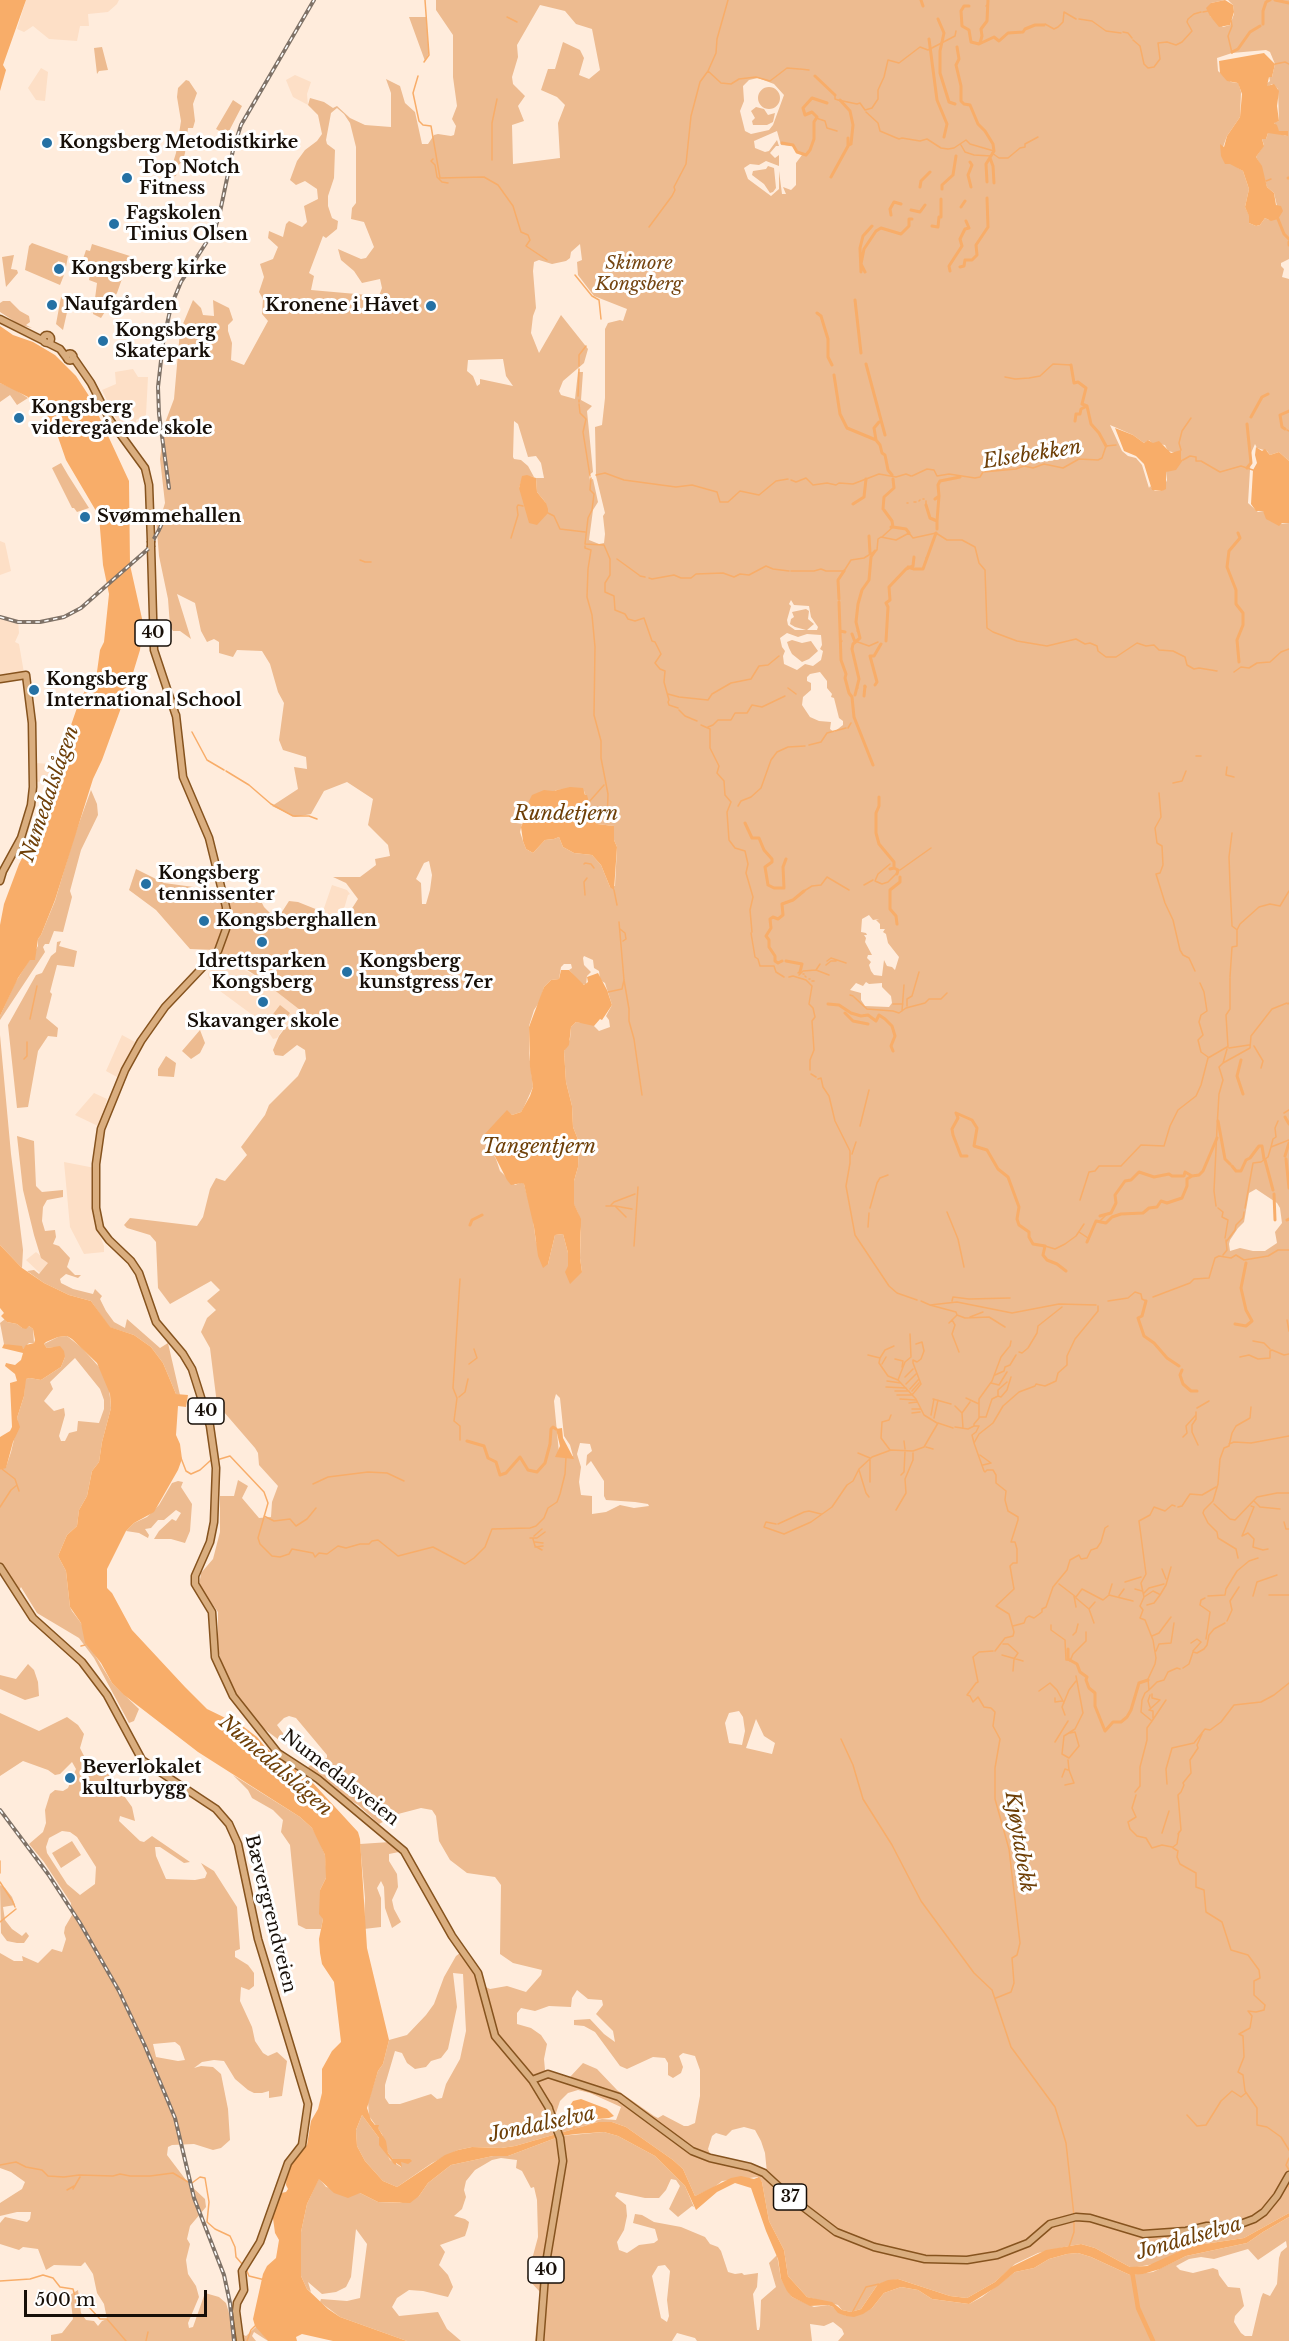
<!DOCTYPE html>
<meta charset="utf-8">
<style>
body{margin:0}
#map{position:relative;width:1289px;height:2341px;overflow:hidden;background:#ffecdc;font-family:"Libre Baskerville",serif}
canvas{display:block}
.scale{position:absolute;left:24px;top:2290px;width:183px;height:27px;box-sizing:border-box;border:3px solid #170f08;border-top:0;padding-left:8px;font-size:18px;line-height:21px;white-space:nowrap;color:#170f08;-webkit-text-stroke:4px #fff;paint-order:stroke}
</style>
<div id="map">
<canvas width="1289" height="2341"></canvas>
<div class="scale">500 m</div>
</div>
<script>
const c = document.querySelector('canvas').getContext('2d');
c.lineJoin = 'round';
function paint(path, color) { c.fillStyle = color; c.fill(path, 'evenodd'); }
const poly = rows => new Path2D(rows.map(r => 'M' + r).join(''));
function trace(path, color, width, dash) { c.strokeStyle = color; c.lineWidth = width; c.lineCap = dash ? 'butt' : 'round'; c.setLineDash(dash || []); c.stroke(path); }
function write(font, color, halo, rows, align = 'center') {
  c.font = font + ' "Libre Baskerville",serif'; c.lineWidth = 6; c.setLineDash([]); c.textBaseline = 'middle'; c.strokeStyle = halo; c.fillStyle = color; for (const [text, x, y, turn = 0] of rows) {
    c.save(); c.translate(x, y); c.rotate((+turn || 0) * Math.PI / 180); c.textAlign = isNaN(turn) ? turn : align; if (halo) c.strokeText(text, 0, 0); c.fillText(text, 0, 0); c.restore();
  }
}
const built = poly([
 [26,0,119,0,117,4,108,12,88,14,89,26,80,26,77,41,49,39,33,26,24,32,17,29],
 [41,68,48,72,45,101,36,100,28,88],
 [295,75,311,82,307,94,308,105,293,97,290,90,286,80],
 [133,369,138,377,148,377,146,415,136,420,136,422,120,427,102,390,116,384,115,372],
 [0,541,5,543,11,571,0,575],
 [0,616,18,620,19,633,15,642,19,644,24,673,0,678],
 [35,763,52,764,51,781,35,782],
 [332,885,347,890,350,894,348,895,342,916,333,922,323,916,322,914],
 [231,963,258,977,300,1010,301,1014,296,1021,285,1026,277,1038,273,1039,262,1022,220,991,209,978,208,974,211,970,221,969,226,964],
 [122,1035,135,1042,117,1077,106,1071],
 [94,1093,107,1099,100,1127,75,1115],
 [64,1162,95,1168,93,1199,95,1223,104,1246,104,1252,84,1254,70,1227],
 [36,1252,45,1259,53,1261,41,1274,26,1260]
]);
const green = poly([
 [436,0,1225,0,1211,3,1210,16,1223,27,1230,25,1234,14,1233,5,1228,0,1289,0,1289,259,1281,263,1281,266,1284,269,1282,277,1289,279,1289,461,1279,452,1270,455,1267,451,1257,448,1255,444,1251,453,1248,503,1258,512,1263,511,1272,520,1280,524,1289,523,1289,2213,1244,2238,1191,2246,1154,2264,1137,2267,1130,2267,1095,2248,1081,2244,1069,2246,1038,2253,1015,2264,995,2282,967,2298,950,2296,898,2279,878,2284,861,2309,851,2312,842,2310,838,2305,807,2297,788,2276,784,2250,769,2221,762,2182,758,2177,722,2181,713,2188,695,2196,683,2169,673,2160,626,2127,612,2122,598,2122,515,2146,501,2148,472,2147,458,2150,432,2163,397,2187,383,2181,365,2161,357,2146,356,2130,362,2115,379,2138,390,2160,401,2167,400,2162,406,2162,410,2159,393,2159,388,2153,382,2134,369,2116,368,2102,378,2071,383,2064,389,2040,407,2035,426,2015,434,2004,444,1977,456,1956,460,1953,481,1985,490,1989,507,1986,526,1992,541,1975,542,1970,513,1963,500,1954,501,1885,495,1877,467,1873,450,1860,439,1841,436,1816,432,1810,421,1808,398,1814,379,1824,358,1805,336,1792,308,1768,309,1766,327,1758,327,1755,296,1718,289,1716,284,1718,277,1725,288,1740,279,1740,263,1728,250,1713,235,1692,224,1670,218,1650,218,1612,199,1586,201,1573,213,1559,220,1532,220,1496,234,1496,238,1480,248,1486,242,1498,259,1518,271,1517,272,1502,278,1486,259,1465,258,1453,255,1448,217,1404,210,1348,201,1332,207,1318,216,1310,207,1301,220,1290,211,1281,170,1304,158,1288,156,1242,150,1235,127,1228,124,1225,130,1218,197,1226,203,1217,210,1189,216,1178,225,1181,247,1155,241,1147,265,1115,269,1105,298,1076,306,1059,305,1050,297,1045,283,1056,275,1055,273,1050,279,1036,285,1028,297,1021,302,1014,300,1010,255,975,216,950,190,949,156,910,129,890,136,869,164,883,216,890,228,895,260,899,264,907,274,917,280,915,289,901,298,902,318,910,324,917,331,921,339,921,342,928,342,924,358,899,346,883,333,877,360,877,376,865,375,859,390,856,388,845,368,825,373,799,347,782,324,791,311,814,295,817,272,806,298,789,294,767,307,769,306,757,283,750,279,740,284,703,278,692,270,664,262,651,237,650,233,657,219,653,219,642,214,639,207,642,201,631,195,603,177,594,191,639,180,631,173,631,170,626,168,599,159,556,156,519,161,516,165,503,160,459,163,436,165,423,174,399,180,331,193,300,201,308,203,315,214,316,213,300,229,308,233,320,228,325,228,331,232,343,231,360,244,365,268,321,262,314,263,299,259,292,264,277,260,264,273,259,278,247,268,238,269,231,283,237,286,224,289,221,302,227,307,222,304,206,318,199,317,189,305,181,296,185,290,180,297,161,305,150,317,141,322,134,318,115,308,105,310,98,324,102,333,108,337,106,350,118,365,125,391,127,391,93,386,79,400,86,405,103,415,112,422,144,428,144,434,135,438,134,451,136,454,135,456,126,452,119,457,106,453,77,453,35,436,10],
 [540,5,565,11,576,24,592,29,600,70,589,79,579,75,584,58,580,50,563,42,555,69,548,69,541,90,557,97,565,105,558,123,560,158,513,164,512,125,524,121,518,106,525,96,513,84,512,77,518,57,517,45],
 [1266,50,1270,52,1275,64,1272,77,1269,76,1270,81,1266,84,1267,87,1272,84,1278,89,1279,121,1274,122,1279,132,1283,131,1287,136,1272,132,1268,133,1266,139,1262,139,1264,145,1256,157,1260,164,1267,187,1274,193,1277,206,1269,220,1265,218,1260,225,1256,226,1249,223,1249,215,1245,207,1249,189,1243,171,1224,159,1223,147,1227,136,1240,117,1241,92,1238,81,1237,83,1231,82,1218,71,1217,58,1232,53],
 [758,78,774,84,784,95,773,125,769,130,751,134,745,131,740,111,744,101,743,86,749,80],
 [337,108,344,114,350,123,356,147,356,203,352,208,351,219,364,222,374,247,366,258,361,259,338,249,341,260,354,271,362,283,380,279,382,288,379,296,311,290,314,276,309,273,323,236,326,238,337,229,338,221,332,218,328,206,328,196,334,178,335,150,327,144,326,140,331,113],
 [777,131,781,145,792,146,802,155,796,163,796,185,791,190,783,187,786,194,782,194,779,171,779,189,771,196,748,179,744,168,750,164,759,165,766,161,779,166,779,155,775,158,770,153,776,146,779,146,777,140,769,151,765,152,755,148,754,141],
 [580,244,582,260,577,262,578,275,594,296,627,309,623,321,620,320,608,323,605,329,605,398,602,425,595,427,596,476,605,513,603,516,605,534,604,543,599,544,589,540,593,510,598,502,593,479,590,480,589,475,593,472,587,411,592,406,581,400,583,372,578,372,575,399,561,395,559,391,563,381,584,363,588,349,561,315,539,353,531,333,533,316,536,308,533,271,534,262,539,260,552,264,566,261,570,258,571,252],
 [503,359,506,376,513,386,480,379,480,384,477,386,473,376,467,371,468,360],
 [514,421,518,424,528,457,536,456,541,463,544,478,536,478,537,492,546,503,519,488,523,476,534,477,528,466,521,460,514,459,513,457],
 [1110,425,1133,435,1144,443,1149,440,1152,443,1165,445,1168,451,1176,453,1182,460,1166,472,1167,480,1162,491,1155,491,1150,486,1149,488,1142,465,1136,458,1128,456,1122,451],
 [791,600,794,605,809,606,811,617,818,627,817,630,807,630,814,624,808,619,809,611,806,609,792,612,794,617,791,619,790,624,795,627,806,630,795,630,788,625,787,620,791,606,789,604],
 [787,633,798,637,807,634,821,635,822,645,820,649,823,651,821,660,813,666,805,664,797,670,784,664,783,656,785,651,782,647,780,638],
 [820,672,827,681,827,688,832,694,831,697,834,698,839,718,843,721,843,725,834,732,830,729,831,722,819,721,810,717,802,705,803,697,811,690,811,683,807,681,807,677,810,674],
 [573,789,584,791,593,818,597,824,614,826,614,840,617,847,615,886,610,887,601,865,592,855,574,853,563,847,559,837,554,839,545,840,533,853,526,849,523,841,520,832,522,824,510,822,515,817,520,807,524,805,525,809,528,808,556,790],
 [429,861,432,875,430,890,426,904,422,904,421,883,416,879,424,863],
 [869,915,873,920,879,919,876,920,880,924,880,929,885,929,883,932,886,934,888,943,899,957,895,970,892,967,887,966,884,960,882,976,874,975,871,971,869,965,871,962,867,958,868,955,872,955,865,942,866,938,864,935,867,935,866,933,861,932,862,919],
 [584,956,593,960,594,968,599,971,600,980,605,983,612,1005,606,1016,609,1020,610,1027,599,1031,592,1024,576,1022,571,1027,570,1039,564,1051,566,1082,572,1106,573,1127,579,1142,578,1167,574,1181,574,1205,578,1213,581,1232,580,1258,582,1272,568,1266,568,1253,563,1234,555,1235,548,1264,536,1242,532,1213,524,1184,522,1182,515,1185,500,1171,496,1159,484,1137,507,1112,512,1115,521,1112,523,1109,533,1087,529,1053,529,1026,534,1010,540,1001,544,987,551,980,559,979,561,967,564,964,571,964,572,968,569,970,581,984,586,985,587,976,591,972,584,965,583,958],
 [866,982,869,984,882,983,882,987,891,996,892,1003,889,1007,865,1006,861,1000,861,993,850,990,856,983,863,986],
 [1256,1189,1277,1203,1280,1208,1282,1223,1275,1232,1277,1243,1265,1251,1253,1251,1240,1248,1230,1251,1229,1244,1230,1240,1238,1228,1244,1222,1249,1193],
 [556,1394,560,1398,564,1436,570,1445,573,1456,559,1453,554,1401],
 [580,1443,590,1444,592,1451,587,1455,586,1466,591,1461,604,1481,604,1496,606,1500,635,1502,648,1504,649,1506,634,1508,620,1505,606,1512,592,1514,592,1496,581,1495,579,1482,581,1467,577,1454],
 [739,1711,743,1717,745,1731,742,1745,729,1743,725,1723,729,1713],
 [756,1719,764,1736,775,1743,772,1754,746,1748],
 [453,1973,463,1974,466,2031,460,2059,446,2084,442,2098,437,2099,431,2094,400,2104,389,2104,385,2098,385,2085,395,2051,402,2053,407,2063,415,2069,426,2067,431,2061,441,2058,448,2049,457,2007],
 [577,1990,588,1999,602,2000,603,2005,596,2014,613,2031,615,2042,604,2034,590,2019,574,2020,574,2025,584,2026,595,2032,620,2066,627,2069,653,2057,665,2058,668,2063,668,2075,673,2078,681,2073,683,2067,679,2056,683,2053,695,2056,700,2070,700,2096,695,2123,688,2126,684,2126,663,2115,658,2118,654,2116,617,2090,597,2069,583,2063,570,2077,545,2070,544,2059,547,2044,541,2035,531,2028,517,2024,517,2013,521,2008,535,2011,549,2006,571,2007,572,1998],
 [578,2090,590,2093,621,2107,616,2120,602,2119,574,2126,561,2125,557,2122,556,2113,560,2101,568,2093],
 [744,2127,755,2130,761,2141,765,2153,767,2173,720,2160,710,2154,708,2149,712,2136,716,2133,726,2136,732,2130],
 [409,17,426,17,429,53,425,61],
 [102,47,108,70,99,71,97,74,94,48],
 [186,80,189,81,197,93,193,104,195,121,193,128,188,128,185,153,183,160,178,166,176,176,170,177,169,180,168,179,176,153,181,121,177,97,178,88],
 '758 98a11 11 0 1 1 22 0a11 11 0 1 1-22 0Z',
 [233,100,242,106,228,133,225,134,216,129],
 [756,107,764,109,768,115,775,113,773,122,767,125,753,125,752,121,755,118,751,111],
 [768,166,774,168,776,188,773,192,770,193,764,184,752,175,753,171,766,169],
 [32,243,68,256,66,267,65,263,58,261,53,271,54,275,60,277,64,275,60,285,25,270,29,246],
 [92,244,130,256,117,293,101,318,93,314,97,283,89,280,91,268,81,265,86,250,90,251],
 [14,255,11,269,17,270,18,273,6,287,2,257],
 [61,297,70,299,63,330,56,324],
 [3,301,10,301,20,311,29,316,30,322,26,325,32,328,20,325,0,312,0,303],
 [0,383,14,389,28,398,17,405,10,395,0,402],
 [61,463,68,475,89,508,77,512,74,508,72,508,52,468],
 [792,640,802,643,811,641,818,651,809,659,802,662,792,654,789,648,787,642],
 [91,790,97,804,98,815,81,850,70,891,72,897,63,932,54,931,49,944,45,944,43,947,45,952,0,1020,0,1016,15,983,38,946,38,939,41,935,55,901,74,837],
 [61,941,59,946,77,951,74,967,57,965,50,992,52,994,46,1018,58,1028,57,1037,48,1036,38,1051,28,1107,17,1108,8,1025,36,975,42,973,51,956,56,952,57,942],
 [280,1005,290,1013,277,1030,267,1022],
 [200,1030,205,1043,200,1053,191,1059,182,1051],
 [0,1035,11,1154,23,1250,22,1268,0,1245],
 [166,1056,176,1063,174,1077,158,1076,158,1069],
 [17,1136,34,1141,36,1186,42,1192,63,1190,63,1197,47,1200,43,1207,42,1221,45,1231,55,1230,56,1237,53,1244,59,1246,70,1258,67,1267,75,1275,81,1275,78,1278,66,1274,60,1279,61,1283,73,1289,93,1294,95,1289,102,1296,100,1299,106,1311,114,1322,125,1328,127,1319,160,1348,168,1343,180,1395,176,1394,163,1363,151,1347,134,1335,109,1327,91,1301,69,1295,44,1283,27,1271,34,1270,39,1274,48,1263,41,1258,34,1235,23,1190],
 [5,1319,7,1322,17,1324,22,1328,29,1326,33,1329,34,1343,29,1343,23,1349,4,1344,0,1323],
 [67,1336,82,1348,100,1368,109,1388,111,1408,102,1442,99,1462,92,1471,87,1496,79,1510,77,1526,67,1535,58,1556,66,1571,70,1607,72,1611,81,1623,95,1655,112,1683,139,1709,134,1721,129,1723,94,1658,79,1638,37,1613,21,1587,17,1594,0,1568,0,1470,6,1467,11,1452,18,1423,17,1418,24,1396,25,1379,30,1378,41,1380,61,1367,65,1357,55,1347,47,1348,44,1344,58,1337],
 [75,1358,100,1389,104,1400,104,1409,99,1423,78,1421,77,1431,69,1433,65,1441,61,1441,59,1436,65,1415,64,1408,54,1411,44,1401,53,1389,50,1382],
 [178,1481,183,1482,181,1487,192,1504,190,1531,185,1543,171,1539,154,1539,159,1531,172,1519,176,1521,181,1513,176,1510,164,1520,158,1520,151,1528,145,1529,149,1535,148,1538,139,1533,126,1531,134,1523,147,1517,159,1505,172,1483],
 [28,1664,34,1670,38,1682,39,1696,25,1700,0,1689,0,1675,16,1679],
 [0,1713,39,1731,67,1717,78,1725,84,1734,80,1748,84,1756,107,1772,132,1807,135,1821,120,1816,119,1821,140,1841,144,1842,152,1836,190,1862,184,1863,160,1847,155,1847,156,1856,166,1879,195,1880,205,1878,207,1873,201,1863,214,1871,237,1907,240,1949,235,1951,235,1957,248,1965,254,1973,254,1986,249,1990,241,1987,240,2001,252,2027,255,2041,263,2053,268,2056,277,2052,287,2061,282,2096,269,2098,269,2091,262,2093,254,2093,248,2090,235,2079,224,2061,214,2060,202,2062,194,2068,201,2066,213,2067,221,2074,228,2109,230,2140,221,2148,213,2150,194,2144,172,2145,168,2147,167,2155,189,2184,205,2199,206,2207,190,2226,187,2239,190,2244,186,2260,188,2274,196,2286,199,2297,188,2323,189,2328,193,2327,205,2293,219,2297,226,2303,229,2313,239,2317,239,2333,246,2336,257,2326,268,2341,254,2332,252,2336,256,2341,51,2341,51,2335,62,2333,73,2319,70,2295,78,2290,81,2313,86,2320,94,2321,98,2326,102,2321,107,2319,104,2304,97,2293,93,2274,85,2262,81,2266,54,2265,46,2270,38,2249,23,2247,19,2250,0,2244,0,2223,5,2217,27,2222,30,2219,31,2212,17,2212,0,2216,0,2203,22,2189,25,2182,11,2172,0,2168,0,1953,14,1961,23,1961,22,1956,38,1963,52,1949,62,1952,66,1939,64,1933,65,1927,72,1915,71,1903,44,1862,29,1844,43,1832,46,1823,45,1810,50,1794,55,1790,63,1791,68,1788,76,1769,72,1762,60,1774,55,1775,48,1770,23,1761,0,1776],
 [62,1831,70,1832,77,1837,96,1867,95,1884,80,1895,67,1884,47,1853,46,1847,49,1838],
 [175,2042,180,2046,185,2060,178,2061,156,2057,153,2044],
 [233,1775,300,1817,312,1828,318,1838,325,1855,326,1867,326,1878,320,1890,323,1919,321,1929,306,1929,298,1925,290,1845,281,1832,283,1820,273,1810,252,1798,248,1790],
 [72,1841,81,1855,61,1868,52,1853],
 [390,1842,399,1852,389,1854,389,1861,397,1874,398,1887,392,1900,394,1909,401,1922,392,1928,385,1908,384,1887,381,1881,377,1888,381,1898,381,1927,364,1929,365,1898,360,1844],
 [0,1885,5,1888,12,1897,15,1905,3,1907,5,1920,12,1929,22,1936,26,1932,29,1936,24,1943,17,1943,7,1941,1,1933],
 [604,2132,618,2136,655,2156,685,2186,694,2207,692,2206,678,2217,669,2209,680,2186,676,2180,671,2179,666,2190,659,2198,645,2198,617,2192,615,2196,626,2205,627,2216,624,2230,617,2242,619,2250,627,2253,639,2245,654,2243,658,2240,655,2229,633,2223,635,2214,642,2215,654,2222,681,2227,705,2237,710,2244,718,2247,721,2251,728,2272,735,2274,742,2273,744,2275,758,2273,757,2287,753,2294,757,2330,759,2330,760,2326,761,2300,776,2287,769,2263,777,2255,781,2279,792,2297,814,2307,828,2305,833,2307,846,2316,872,2308,884,2293,901,2287,918,2290,932,2299,969,2304,982,2297,1015,2272,1034,2268,1049,2259,1067,2254,1078,2253,1091,2257,1130,2275,1153,2272,1186,2256,1247,2243,1263,2232,1289,2217,1289,2341,838,2341,844,2334,842,2329,833,2322,824,2326,810,2324,812,2341,697,2341,695,2338,677,2333,672,2341,535,2341,540,2292,527,2278,538,2237,537,2200,534,2187,531,2188,522,2171,516,2168,517,2160,501,2158,492,2160,475,2170,466,2181,464,2190,466,2197,462,2209,454,2216,465,2219,469,2222,468,2227,465,2236,440,2245,445,2252,439,2265,448,2275,453,2287,448,2297,423,2291,409,2290,397,2298,392,2307,399,2316,438,2312,447,2329,461,2341,407,2341,340,2317,320,2302,321,2299,347,2301,360,2298,367,2244,356,2229,351,2277,346,2287,336,2292,322,2294,308,2282,311,2292,307,2289,301,2276,301,2232,307,2204,319,2178,326,2187,360,2193,378,2202,400,2203,419,2196,428,2183,451,2165,493,2156,508,2156,561,2136],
 [1286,2241,1287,2247,1281,2252,1279,2258,1277,2284,1270,2296,1263,2293,1261,2298,1252,2336,1245,2336,1241,2333,1234,2322,1235,2316,1244,2306,1240,2288,1228,2287,1219,2275,1218,2270,1213,2268,1193,2273,1180,2270,1176,2266,1189,2259,1201,2257,1214,2259,1248,2249,1258,2260],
 [665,2265,670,2271,667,2300,669,2316,667,2322,661,2318,652,2276,658,2266]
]);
const water = poly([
 [0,0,26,0,3,65,6,70,0,91],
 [1225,0,1233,5,1234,12,1230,25,1219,27,1210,16,1206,8,1211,3],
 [1264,53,1275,64,1272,77,1269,77,1267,86,1274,84,1279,91,1277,106,1279,121,1274,123,1277,125,1279,131,1288,131,1288,136,1268,133,1266,139,1262,139,1264,146,1256,157,1262,166,1267,187,1274,193,1276,205,1281,206,1283,211,1278,219,1271,221,1265,218,1260,225,1256,226,1249,223,1249,216,1245,207,1249,189,1243,171,1230,164,1225,164,1221,156,1220,144,1224,147,1227,136,1240,117,1242,94,1238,83,1227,81,1220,73,1219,61],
 [0,326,13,335,33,342,55,355,76,376,91,399,129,481,130,565,143,623,140,650,129,686,102,760,93,779,55,900,41,935,38,939,35,960,30,960,18,978,0,1016,0,925,4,904,19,864,41,821,60,757,79,702,86,689,96,679,100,650,104,642,109,594,103,565,99,516,66,460,58,437,55,433,50,435,47,432,46,417,43,412,28,397,0,383],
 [1115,428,1133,435,1144,443,1148,440,1153,443,1159,441,1171,453,1181,450,1181,459,1183,460,1176,470,1166,472,1166,489,1162,491,1152,490,1144,464,1136,456,1124,451],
 [1256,447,1262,451,1265,449,1270,455,1279,452,1289,461,1289,523,1282,523,1279,526,1266,519,1263,511,1256,511,1251,504,1253,470,1257,463,1255,455],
 [527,475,536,478,537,492,546,503,548,509,548,513,537,525,529,523,519,488,522,476],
 [570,787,583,788,585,795,587,795,593,818,597,824,614,826,614,840,617,847,614,890,610,887,601,865,592,855,574,853,563,847,559,837,554,839,545,840,533,853,526,849,523,841,521,827,524,820,525,809,528,808,529,801,532,795,544,790,553,791],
 [561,970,569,970,584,985,588,982,587,977,598,973,607,990,612,1005,602,1020,600,1019,594,1026,576,1022,571,1027,569,1045,564,1051,566,1082,572,1106,573,1127,579,1142,578,1167,574,1181,574,1204,581,1219,580,1258,582,1272,570,1284,565,1272,568,1266,568,1253,563,1234,555,1235,548,1264,543,1268,538,1256,534,1227,524,1184,522,1183,511,1185,507,1180,486,1139,482,1137,507,1110,512,1115,521,1112,530,1096,533,1087,530,1067,529,1027,544,987,551,980,559,979],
 [0,1245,22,1268,44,1283,69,1295,91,1301,110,1327,134,1335,151,1347,163,1363,176,1394,188,1395,186,1407,178,1406,176,1435,180,1444,182,1459,178,1470,154,1512,134,1523,126,1531,107,1569,107,1588,112,1593,132,1630,185,1687,207,1709,244,1727,257,1737,266,1748,312,1782,358,1832,360,1839,367,1948,389,2040,383,2064,378,2071,367,2108,371,2120,375,2125,379,2125,378,2128,386,2141,388,2153,393,2159,410,2159,412,2161,408,2164,401,2162,402,2167,396,2163,396,2165,394,2164,379,2145,379,2138,362,2115,356,2130,357,2146,365,2161,383,2181,397,2187,445,2155,458,2150,472,2147,501,2148,515,2146,598,2122,612,2122,626,2127,673,2160,683,2169,695,2196,731,2178,741,2176,754,2179,759,2177,762,2182,769,2221,784,2250,788,2276,807,2297,832,2302,842,2310,851,2312,861,2309,878,2284,888,2280,898,2279,950,2296,967,2298,995,2282,1011,2267,1046,2250,1081,2244,1095,2248,1130,2267,1147,2266,1191,2246,1244,2238,1289,2213,1289,2217,1263,2232,1247,2243,1186,2256,1160,2269,1143,2274,1130,2275,1091,2257,1078,2253,1067,2254,1049,2259,1034,2268,1015,2272,998,2286,969,2304,932,2299,918,2290,901,2287,884,2293,872,2308,863,2314,854,2317,846,2316,838,2313,833,2307,828,2305,810,2306,792,2297,787,2291,781,2279,778,2259,766,2231,751,2188,735,2183,717,2192,696,2210,685,2186,655,2156,618,2136,604,2132,576,2134,561,2136,508,2156,493,2156,451,2165,428,2183,419,2196,410,2203,378,2202,360,2193,348,2198,334,2193,319,2179,307,2204,301,2232,301,2276,307,2289,328,2309,340,2317,407,2341,333,2341,302,2334,296,2337,297,2341,268,2341,255,2326,253,2319,263,2274,267,2266,276,2258,279,2240,275,2233,272,2211,281,2193,286,2192,288,2189,286,2185,287,2170,295,2160,297,2154,307,2145,311,2121,318,2109,322,2093,322,2069,332,2051,341,2042,334,1982,322,1964,320,1953,319,1939,323,1919,319,1914,320,1890,326,1878,325,1855,312,1828,300,1817,198,1752,124,1695,112,1683,101,1663,85,1643,81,1623,70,1607,66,1571,58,1556,67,1535,77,1526,79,1510,87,1496,92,1471,99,1462,102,1442,111,1408,110,1394,97,1363,72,1339,67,1336,58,1337,46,1342,44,1344,47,1348,60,1346,64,1351,65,1357,61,1367,41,1380,30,1378,26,1379,24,1396,17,1418,20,1427,13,1442,6,1468,0,1470,0,1437,10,1431,12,1427,10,1383,17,1381,15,1374,5,1366,6,1363,15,1365,21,1360,23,1353,2,1348,4,1344,22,1346,23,1349,26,1345,34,1343,35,1340,33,1329,29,1326,26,1329,22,1328,17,1324,7,1322,1,1316,4,1313,0,1308],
 [562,1428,563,1438,574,1459,555,1457,560,1446,556,1429],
 [581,2099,607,2109,614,2116,609,2118,573,2121,570,2119,569,2107,573,2101]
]);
const stream = poly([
 [986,6,987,5],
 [1203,12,1208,11],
 [507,17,517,22],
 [1079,19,1092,21,1106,31,1121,33],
 [1231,20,1232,26,1228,36,1232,53],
 [1045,24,1054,29,1058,27,1063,22,1064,12,1076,19],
 [1123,32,1128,33,1132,38],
 [1133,40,1140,46,1144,64,1148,68,1154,67,1160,59,1158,43,1167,42,1176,45,1182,42,1192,31,1187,22,1188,19,1194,14,1201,12],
 [424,62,429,55,425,0],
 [1275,64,1285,62,1289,64],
 [800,69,809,70],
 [708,71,716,53,717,39,728,0],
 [418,76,413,93,419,121,423,125,431,126,440,178,484,177,498,185,513,206,521,232,528,235,530,240,526,246,547,260],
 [835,95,835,99,838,100,857,104,860,103,865,110,872,108,878,99,878,90,884,77,888,60,899,63,920,47,928,50,955,36,956,31],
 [866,112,878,123,880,131,899,139,902,138,920,141,927,139,941,148,948,149,954,148,966,140,970,144,994,151],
 [816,118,825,121,827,128,837,131],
 [961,145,965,152,974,155,991,156],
 [992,153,999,158,1008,158,1020,148,1025,147,1025,144,1038,137],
 [433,159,431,161,435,165,437,177,442,182,448,183],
 [492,160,492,123,497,99],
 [1266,181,1271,179],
 [649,227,672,196,675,190,674,187,686,164,691,116,700,82,708,71,721,83,731,84,739,79,756,77,770,81,787,68,799,69],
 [575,275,592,296,599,300,601,319],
 [579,366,579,355,586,346],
 [1005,377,1015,379,1029,378,1040,376,1053,364,1071,365],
 [578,396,579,369],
 [579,400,579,402],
 [579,404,580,413,586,419,583,432,590,476],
 [1287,430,1289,431],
 [1181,450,1179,443,1182,431,1191,418],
 [1183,460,1190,456,1196,457,1196,461,1201,461,1220,472,1241,466,1253,470],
 [596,475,605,473,624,480,676,487,692,485,717,492,720,502,728,502,740,491,759,495,776,481,788,479],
 [912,476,927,469,934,470,937,476,949,474,975,478,980,477,983,472,1016,469,1024,466,1033,468,1044,464,1063,468,1079,459,1098,460,1102,458,1106,446,1116,445],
 [591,478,590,490,594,494,592,510,588,518,585,544,604,545,610,559,610,575,605,583,605,592,614,596,615,610,625,614,628,619,635,621,644,618,652,641,655,642,661,654,655,663,660,669,665,671,664,682,669,700,668,702,669,705,678,708],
 [791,480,796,482,806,478,813,485,827,483,836,485,839,483,853,484,879,474,896,477,906,474,911,476],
 [923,499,924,499],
 [919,501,920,500],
 [914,502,916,502],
 [907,503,908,503],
 [926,505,926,501],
 [548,513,554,516,560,529,585,532],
 [883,536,893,527],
 [511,538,518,515,517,507,518,505,523,506],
 [585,546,585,548,591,550,588,569,587,597,592,615,595,647,594,715,601,741,601,758,608,794,607,823],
 [926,558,927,559],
 [617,559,639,575],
 [360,560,365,562,371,562],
 [791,571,814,571,821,569,826,571,844,571,851,560,864,558,877,550,878,539,881,537,896,540,909,533,913,538,936,533,947,540,962,540,975,547,979,563,985,570,987,628,993,632,1017,641,1047,646,1076,639,1085,644,1090,643,1097,646,1098,651,1106,657,1116,657,1137,643,1146,646,1154,645,1159,650,1173,651,1185,657,1187,665,1194,669,1199,668,1217,671],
 [640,576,645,577],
 [649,578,652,579,674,575,681,578,691,578,696,574,723,573,734,577,740,574,749,575,766,566,773,569,789,571],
 [857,631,858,631],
 [855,641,869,646,878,642],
 [841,642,842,641],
 [1234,672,1241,667,1249,668,1257,663,1270,662,1281,652,1289,649],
 [864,686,866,687],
 [788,688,796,694],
 [857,688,858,688],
 [668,694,679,697,708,700,712,694,731,683,751,679,759,666,768,665,779,656],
 [679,710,685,716,697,721],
 [701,725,710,729,710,748,719,766,717,773,724,781,725,795,731,802,727,812,729,840,735,848,745,851,748,864,746,873,753,897,750,910,752,932],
 [708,727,713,725,718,720,731,720,735,713,747,713,752,705,762,707,785,696],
 [848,728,851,723],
 [192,732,207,760,224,770],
 [809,745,821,742,827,733,846,728],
 [1196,756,1201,756],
 [1227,767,1226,775,1234,777],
 [226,771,249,785,271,804,293,816,309,816,317,819],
 [1173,783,1182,781,1186,771],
 [1159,793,1161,817,1155,828,1157,843,1162,846,1163,865,1160,873,1156,874,1165,903,1173,920,1180,950,1183,955,1189,958,1195,971],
 [589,802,604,785],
 [738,806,741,801,751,797,761,788,771,760,777,752,788,747,805,746],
 [1232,833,1229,857,1230,884,1232,926,1236,929],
 [584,864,585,863,591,864,594,868],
 [890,864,878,874,875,881,882,884,888,882,898,872],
 [900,870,931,848],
 [864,885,873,880],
 [614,890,617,905],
 [804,891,812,886,821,885,827,877,849,890],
 [585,895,584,882,587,878],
 [619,922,624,980,629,1009,629,1021,634,1039,642,1095],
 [620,929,625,933,626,939,623,941],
 [751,933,755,957,758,959,760,966,774,966,776,972,784,977],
 [827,961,831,958,846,963],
 [826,965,831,961,836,961],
 [816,970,829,975],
 [798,973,800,972],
 [803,974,804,974],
 [799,975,803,971,816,970,820,964],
 [805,976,806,977],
 [789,977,793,976,806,980,812,986,809,1004,813,1008,815,1017,812,1021,814,1050,810,1060,810,1070],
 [1230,977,1232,947,1237,946,1237,930,1240,924,1259,907,1270,904,1280,906,1289,891],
 [809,979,810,979],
 [812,981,814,981],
 [1200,983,1204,992,1207,1011,1201,1015,1199,1022,1203,1035,1198,1040,1201,1052,1208,1057],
 [608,992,622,989,624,980],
 [850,995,853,996],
 [854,997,867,1009,893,1011,899,1013,906,1008,925,1003,929,999,941,999,947,993],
 [893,1004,903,1004],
 [1288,1004,1289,1003],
 [907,1006,907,999,912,996,919,972],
 [902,1011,904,985],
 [30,1019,37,986],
 [1254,1046,1263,1061,1261,1068],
 [1228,1047,1226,1015,1230,1009,1230,978],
 [1229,1048,1249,1045],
 [24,1059,27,1056,27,1042],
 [1223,1063,1250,1048,1251,1036,1272,1009,1287,1003],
 [811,1074,816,1077],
 [818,1079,821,1078,823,1087,829,1096,835,1121,850,1151,850,1163,846,1186,855,1235],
 [1284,1113,1289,1110],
 [860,1126,869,1090],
 [1271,1147,1273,1139,1276,1137,1275,1128,1278,1121],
 [852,1154,856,1142],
 [1080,1200,1089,1172,1095,1171,1099,1166,1121,1166,1141,1145,1164,1146,1170,1126,1178,1110,1196,1096,1201,1085,1208,1058,1227,1047],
 [611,1205,614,1202,635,1194],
 [606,1206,615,1206,626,1217],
 [615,1206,632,1209],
 [1216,1206,1214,1191,1217,1128,1219,1094,1223,1080,1219,1067,1223,1063,1227,1049],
 [870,1208,877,1183,880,1178,888,1175],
 [1218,1208,1223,1212,1222,1217,1228,1220,1225,1238],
 [1245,1208,1253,1163,1261,1162,1268,1157,1271,1147,1289,1140],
 [947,1212,958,1239,964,1267],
 [1099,1222,1107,1214],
 [868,1227,869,1213],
 [1079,1232,1088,1238],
 [855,1235,889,1286,897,1293,917,1300],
 [1226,1242,1235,1230,1236,1225,1243,1218,1244,1212],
 [634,1246,638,1187],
 [1045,1246,1055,1249,1065,1244,1076,1236,1084,1224],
 [1223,1255,1227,1250,1226,1240],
 [460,1279,453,1388,457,1398,454,1421,460,1426,460,1440],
 [1153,1297,1190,1283,1194,1279,1209,1278,1215,1258,1219,1256,1231,1258,1236,1255,1244,1260,1268,1256,1278,1250,1289,1250],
 [921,1301,930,1305,957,1302,1012,1313,1059,1304,1096,1305],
 [952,1301,953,1297,969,1299,1010,1298],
 [1108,1301,1128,1298,1135,1292,1141,1294,1142,1299,1146,1301],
 [930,1305,956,1312,957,1315,965,1318,989,1317,1005,1327],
 [970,1317,983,1312],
 [952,1320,955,1325,952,1334,959,1352],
 [1287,1320,1289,1331],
 [949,1323,957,1315],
 [910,1334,911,1357,905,1362,898,1380,916,1399,924,1415,937,1423],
 [1253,1341,1264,1343,1270,1349],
 [1010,1346,1011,1341],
 [1019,1352,1022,1353,1028,1348,1037,1333,1038,1326,1062,1307],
 [868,1355,880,1358,879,1363,888,1376,898,1380],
 [1240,1357,1249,1355,1258,1359,1270,1358,1270,1351,1272,1350,1284,1355,1289,1354],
 [880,1358,885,1350,894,1346],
 [895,1359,903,1361,902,1367],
 [469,1364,477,1358,474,1349],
 [882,1364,886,1357],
 [995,1375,1004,1371,1005,1367,1010,1365,1016,1355],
 [905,1377,913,1369],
 [887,1381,901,1383],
 [991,1383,999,1385,1007,1372],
 [906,1384,916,1374],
 [886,1387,906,1388],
 [910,1389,919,1379],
 [895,1391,909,1391],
 [912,1391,919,1383],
 [897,1395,912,1395,921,1384,913,1363,913,1360,917,1362,921,1359,924,1351,922,1342,916,1344],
 [998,1395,998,1390,1007,1382],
 [459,1397,465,1392,468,1379],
 [966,1398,979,1404],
 [900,1399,916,1400],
 [933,1399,951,1404],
 [909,1403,917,1402],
 [955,1406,962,1413],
 [1197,1408,1209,1401],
 [912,1409,920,1409],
 [1196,1412,1196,1419,1192,1425,1192,1432,1198,1445],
 [912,1413,920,1412],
 [931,1415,934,1399],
 [980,1417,986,1417,992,1399,998,1396,1001,1397,1007,1390,1011,1377],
 [934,1418,938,1400],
 [955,1427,968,1429,974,1426],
 [963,1428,962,1413,970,1402],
 [1183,1437,1187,1433,1186,1426,1196,1415],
 [904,1441,905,1449],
 [974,1443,972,1435,976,1432,979,1426,974,1426,974,1424,979,1418,979,1399,992,1381,1001,1357,1009,1347],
 [1229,1444,1234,1442,1251,1443,1289,1436],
 [926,1447,933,1449],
 [890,1450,881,1438,882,1422,889,1420,891,1415],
 [858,1453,870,1458],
 [980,1455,991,1463,983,1465],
 [181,1458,186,1471,191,1474,200,1470,211,1460],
 [220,1459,230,1456,264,1492,268,1503,258,1538,260,1544,272,1556,280,1557,289,1554,292,1549,313,1553,315,1557,319,1553,327,1554,338,1546,346,1548,360,1544,369,1544,372,1541,378,1540,398,1556,433,1547,465,1564,474,1558,485,1547,492,1529,530,1528,536,1526,544,1518,548,1508,557,1502,560,1494,565,1474,566,1457],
 [870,1460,870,1482],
 [2,1469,15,1479,19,1491],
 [859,1470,866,1493,869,1497],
 [901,1475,904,1472,905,1451],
 [313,1484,328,1477,368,1472,387,1473,404,1481],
 [1254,1501,1260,1507,1280,1509],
 [1214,1504,1230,1519,1235,1520,1257,1497,1277,1493,1289,1493],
 [1251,1506,1254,1507,1242,1536,1248,1533,1254,1539,1253,1547,1263,1550,1268,1549],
 [0,1507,11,1490,17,1485],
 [1178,1507,1182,1506,1190,1494,1202,1495,1216,1487],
 [896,1510,906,1493,905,1479,913,1460,913,1453],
 [264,1516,274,1521,290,1519,296,1526,307,1519,316,1508],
 [1284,1522,1286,1529,1289,1529],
 [776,1524,766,1522,764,1527,784,1534,811,1522,832,1507,847,1485,853,1481,859,1469,872,1457,891,1450,913,1451,924,1447,938,1423,953,1428],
 [778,1524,804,1512,809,1511,821,1514],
 [534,1536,542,1529],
 [530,1538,537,1538,545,1532],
 [533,1539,535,1546,542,1550],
 [535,1542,543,1543],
 [535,1547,543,1546],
 [1238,1558,1236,1549,1218,1538,1217,1532,1208,1523,1203,1513,1204,1510,1213,1501,1218,1484,1220,1459,1224,1448,1229,1446,1232,1433,1236,1426,1250,1418,1251,1407],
 [1162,1569,1166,1579],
 [1125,1582,1141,1577],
 [1059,1584,1076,1597,1082,1589,1103,1600,1109,1595,1133,1601],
 [1135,1589,1142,1591],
 [1144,1593,1149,1588,1164,1584],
 [1109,1594,1112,1584],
 [1269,1595,1289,1595],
 [1074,1596,1076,1607],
 [1119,1596,1124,1589],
 [1208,1596,1225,1595,1226,1589,1237,1571,1249,1561,1258,1558],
 [1253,1596,1257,1582,1277,1575],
 [1144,1597,1153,1591,1159,1594],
 [1076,1598,1089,1609,1095,1602],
 [1205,1598,1201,1600,1200,1605,1210,1612,1206,1639],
 [1147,1605,1154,1603,1160,1595,1166,1585,1171,1567],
 [1089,1609,1094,1623],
 [1227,1621,1232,1610,1230,1601,1239,1587],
 [1051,1625,1051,1630,1065,1640,1066,1660,1069,1660],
 [1013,1626,1024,1623,1026,1618,1029,1616,1034,1618,1042,1612,1042,1609,1046,1607,1053,1587,1067,1570,1070,1560,1079,1555,1081,1559,1087,1558,1091,1550,1097,1548,1101,1542,1105,1528,1108,1526],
 [1073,1635,1076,1632,1078,1624],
 [1152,1636,1159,1633,1171,1617],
 [1191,1643,1197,1639,1201,1642,1193,1651],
 [1003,1644,1008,1644,1018,1653,1014,1659,1013,1671],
 [81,1646,85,1645],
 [993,1651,979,1652,973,1657,978,1682,976,1683,967,1695,970,1696,973,1702,978,1697,984,1707,991,1708,995,1712,993,1726,1000,1739,995,1768,995,1799,1009,1849,1020,1943,1017,1955,1012,1958,1014,1983,1011,1992,996,1998],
 [995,1651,1005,1638,1013,1636,1014,1632,1009,1614,996,1606,1014,1589,1010,1566,1013,1563,1017,1563,1017,1549,1015,1542,1011,1542,1018,1520,1018,1517,1008,1511,1005,1500,1006,1491,996,1483,996,1475,993,1470,987,1470,985,1472,984,1471,974,1443,979,1434,993,1423,1003,1406,1019,1392,1035,1386,1036,1384,1045,1386,1056,1381,1058,1373,1067,1365,1067,1356,1075,1339,1098,1311,1098,1306],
 [1156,1651,1159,1644,1171,1643,1174,1623],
 [1002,1655,1023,1661],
 [1070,1661,1073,1654,1086,1641,1086,1632],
 [1183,1668,1189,1664,1193,1652,1197,1653,1204,1649,1207,1645,1209,1635,1214,1629,1225,1623],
 [1150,1689,1157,1682,1164,1680,1168,1672,1177,1668,1180,1669],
 [1039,1691,1050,1683,1057,1690,1064,1703],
 [1152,1694,1152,1698,1160,1700,1149,1710,1153,1711,1153,1718],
 [1150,1695,1148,1701,1150,1707],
 [1055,1698,1055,1702,1062,1701],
 [1065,1715,1062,1707,1069,1690,1076,1681],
 [1152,1721,1166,1700],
 [1070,1733,1075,1732,1079,1746,1069,1758,1062,1754,1064,1736,1075,1729,1083,1713,1076,1676],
 [841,1739,853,1765,863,1799,892,1845,921,1901,974,1973,992,1990,1011,2047,1055,2107,1066,2143,1074,2216],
 [1055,1742,1068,1721],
 [1062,1777,1065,1769,1068,1770],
 [1167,1784,1166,1769,1172,1748,1194,1743,1205,1729,1210,1730,1221,1722,1234,1705,1261,1702,1274,1695,1289,1683],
 [1065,1785,1074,1783,1069,1770,1068,1760],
 [1135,1792,1140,1786,1140,1767,1147,1740,1147,1728,1152,1721,1141,1712,1142,1700,1145,1693,1149,1690,1148,1679,1155,1664,1156,1658,1153,1640,1145,1620,1140,1618,1143,1610,1140,1606,1144,1597,1141,1583,1146,1574,1139,1521,1150,1515,1154,1507,1165,1511,1172,1505,1175,1506],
 [1136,1795,1132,1808,1136,1817,1128,1822,1130,1829,1137,1836,1146,1838,1152,1848,1162,1845,1172,1847],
 [1162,1833,1169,1811],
 [1178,1834,1181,1830,1178,1795,1181,1792,1184,1785,1183,1783,1191,1773,1190,1760,1198,1748,1197,1745,1202,1734],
 [1173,1847,1177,1844,1179,1832],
 [1173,1848,1178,1851,1177,1857,1180,1864,1196,1873,1196,1887,1204,1890,1206,1912,1222,1922,1231,1950,1248,1955,1259,1970,1260,1978,1254,1981,1254,1995,1265,2005,1264,2010,1256,2012,1248,2011,1252,2016,1250,2028,1239,2034,1243,2036,1244,2057,1238,2072,1243,2075,1245,2091,1257,2108,1257,2125,1267,2127,1281,2137,1289,2150],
 [0,1861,0,1873],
 [0,1882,11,1899],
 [12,1900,15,1907],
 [0,1922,16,1909],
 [1187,2115,1197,2126,1206,2125,1221,2101,1232,2091,1241,2097,1246,2093],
 [573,2121,574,2128],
 [1289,2158,1286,2165,1289,2170],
 [0,2165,16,2162,26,2167,42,2170,48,2176,64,2177,79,2175,113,2176,120,2174,130,2176,150,2176,173,2173,188,2182],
 [192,2183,200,2177,205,2178,209,2202,207,2222,215,2229,230,2236,235,2247,236,2257,243,2265],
 [1289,2184,1289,2187],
 [73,2189,80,2177],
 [67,2190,74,2186],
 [1069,2247,1074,2232,1074,2220],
 [246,2269,249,2276,265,2280],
 [0,2281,30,2279,43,2275,53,2278,60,2287,73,2289,77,2303,87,2305,100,2319,107,2319,126,2341],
 [852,2313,866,2287,879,2284],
 [146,2341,148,2332],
 [247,2341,251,2330,255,2326]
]);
const canal = poly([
 [921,0,923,6],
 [1275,0,1289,3],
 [969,6,964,6,961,11,962,26,969,30,971,42,979,44,994,37,999,41,1008,33,1023,32,1025,29,1035,25,1044,25],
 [938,19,944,33,940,51,940,73,949,102,955,104],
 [1263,24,1263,11,1266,2,1270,0],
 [929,39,937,100,947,124,944,137],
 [980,43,982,36,981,29,987,21,988,0],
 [957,47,959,59,956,65,961,86,961,101,964,104,970,105,978,124,985,131,993,144,994,151,986,164,987,182],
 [1232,52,1238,49,1250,32,1260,26],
 [815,76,835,95],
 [840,100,850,111,853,125,851,144,849,145],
 [782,143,793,145,797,152,806,155,810,150,814,139,814,122,817,117,812,112,805,115,803,108,812,98,827,103],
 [990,158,993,166,994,183],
 [970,162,972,165,968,175,971,187],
 [831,177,848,146,848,138],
 [1288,178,1289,178],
 [920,187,921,181,930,172],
 [942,189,942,185,953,175,956,156],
 [961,207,965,201],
 [911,210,920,212,925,205],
 [891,215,890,209,894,202,901,204],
 [1278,219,1284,234,1289,239],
 [932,226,938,227,939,217,941,217,941,199],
 [1289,242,1289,245],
 [960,267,964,266,965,260,972,260,977,255,976,245,988,227,987,198],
 [950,271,949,266,962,246,960,239,965,229,969,228,966,221],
 [861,272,860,248,863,236,872,226],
 [865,272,861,264,864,249,876,231,881,228,901,234,909,226,909,219,912,219],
 [855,300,861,353],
 [817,313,821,316,824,326,828,339,828,357,832,365],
 [866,364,885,435],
 [1071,365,1074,383,1078,382,1086,388,1082,404,1087,406,1091,424,1099,433,1106,446],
 [834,375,840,414,847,428,876,440],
 [1251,417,1262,397,1268,394],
 [1075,421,1076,414,1080,414,1081,409,1087,406],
 [879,422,874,428,876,440,880,445,882,453,885,455,888,470,892,475],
 [1247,424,1251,463,1247,468],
 [1285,429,1282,427,1280,415,1289,411],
 [935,499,939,496,938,485,940,481,960,477],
 [853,504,864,497,866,479],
 [926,505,930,518,937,521,937,529],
 [883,509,884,497,894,488,893,479],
 [884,510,892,521,893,527,891,527],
 [937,521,939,496],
 [893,527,906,529,909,533],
 [1238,533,1240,538,1229,551,1227,567,1236,590,1236,604,1243,613,1243,625,1237,640,1239,662],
 [869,536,870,553],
 [908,567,914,569,923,569,936,533],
 [839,599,838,580,844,571],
 [839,602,840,630],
 [845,632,840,631,841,660,846,674,845,678,849,693,852,697,854,717,873,765],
 [852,634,855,642],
 [886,641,888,607,886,603,890,600,889,587,906,569,913,566,914,557],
 [875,685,877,682,870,656,874,656,881,644],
 [855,695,859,679,852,649,853,644,860,638,856,622,858,604,862,590,869,580,871,557,875,551],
 [864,696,865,686],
 [879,797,879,806,876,813,876,833,879,844,894,862,894,868],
 [745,823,752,838,759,838,764,850,772,859,772,862,765,867,768,885,774,888,784,888,783,867,786,859],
 [890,869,894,868,898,870,897,874],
 [897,924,896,916,890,909,890,890,900,882,900,877],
 [782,961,778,963,775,961,775,956,769,947,769,940,766,936,771,928,770,919,773,917,778,919,783,915,782,904,793,900,804,891],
 [786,961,802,964,800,972],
 [828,1004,839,1005,851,1013,861,1016,868,1015,876,1021,879,1015,885,1019,892,1026,895,1036,891,1046,893,1051],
 [845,1013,853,1021,868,1024],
 [1241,1060,1237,1076,1243,1094],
 [1285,1117,1289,1124],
 [1218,1121,1225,1159,1230,1164],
 [967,1156,961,1156,953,1135,952,1129,958,1118,956,1113,972,1120,977,1128,974,1146,987,1150,998,1169,1008,1177,1019,1207,1017,1219,1019,1225,1029,1232,1029,1237,1033,1244,1045,1246,1043,1255,1047,1260,1057,1264,1066,1271],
 [1285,1156,1289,1143],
 [1286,1159,1289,1188],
 [1265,1160,1273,1190],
 [1232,1166,1236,1171,1241,1171,1246,1160,1250,1158,1259,1146,1262,1146,1264,1159],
 [1274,1194,1275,1220],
 [1100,1216,1111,1213,1116,1203,1115,1195,1125,1181,1131,1180,1139,1172,1154,1177,1169,1174,1172,1176,1184,1176,1185,1172,1192,1176],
 [1287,1220,1289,1219],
 [470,1225,472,1220,482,1215],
 [1087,1242,1096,1221,1106,1223,1112,1217,1121,1214,1143,1213,1149,1208,1157,1207,1161,1201,1167,1203,1182,1198,1187,1186,1187,1179,1192,1176,1199,1175,1203,1171,1217,1138],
 [1146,1301,1142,1316,1138,1318,1144,1336,1154,1343,1167,1358,1179,1366],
 [1235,1324,1246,1326,1252,1321,1246,1310,1241,1288,1246,1263],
 [1182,1370,1180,1375,1183,1384,1191,1391,1197,1391],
 [467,1441,484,1446,488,1458,496,1462,500,1475,506,1473,520,1457,528,1470,537,1472,545,1463,550,1444,551,1429,553,1427,556,1429],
 [1068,1649,1068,1659,1077,1664,1080,1672,1087,1677,1086,1680,1089,1688,1095,1693,1095,1706,1105,1731,1113,1722,1121,1722,1127,1717,1131,1710,1139,1683,1148,1680]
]);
const river = poly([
 [1132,2271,1138,2308,1153,2341]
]);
const major = poly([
 [0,319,44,341],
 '43 339a4 4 0 1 1 8 0a4 4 0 1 1-8 0Z',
 [48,343,60,349,66,357],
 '66.5 357a3.5 3.5 0 1 1 7 0a3.5 3.5 0 1 1-7 0Z',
 [73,357,91,383,110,420,145,468,149,485,151,541],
 [151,547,154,650,176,716],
 [0,679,26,675,32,723,33,787,31,805,21,838,3,871,0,881],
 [176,715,183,777,209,838,227,911],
 [226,907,226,929,218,951,165,1007,141,1041,125,1070,101,1129,96,1164,96,1208,100,1228,109,1240,131,1261,139,1273,156,1322,183,1354,192,1369,210,1426,216,1468,214,1522,210,1542,195,1576,195,1584,212,1612,215,1657,233,1696,278,1753,318,1779,404,1851,452,1936,478,1973,495,2036,532,2080,549,2108],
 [0,1567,33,1618,82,1662,107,1695,142,1760,216,1809,229,1824,238,1844,258,1939,308,2104,302,2145,288,2163,260,2242,242,2271,244,2290,237,2303,236,2311,240,2341],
 [532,2080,548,2074,619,2097,692,2151,710,2158,750,2167,764,2173,790,2197,836,2232,874,2247,925,2259,967,2260,997,2255,1028,2243,1050,2224,1076,2217,1090,2218,1143,2234,1186,2231,1207,2226,1235,2226,1254,2219,1264,2212,1277,2196,1289,2175],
 [540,2341,546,2263,563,2161,560,2138,548,2106]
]);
const rail = poly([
 [169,488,159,414,158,387,163,343,171,306,181,282,215,229,220,212,233,150,241,125,314,0],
 [0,617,18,622,40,622,64,617,81,608,148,549,159,530,166,514],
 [0,1810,48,1874,80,1923,119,1991,145,2046,175,2118,194,2198,224,2275,230,2303,234,2341]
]);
const majorBridge = poly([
 [151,541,151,547]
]);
const markers = [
 [47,143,6,"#2571a4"],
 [127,178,6,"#2571a4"],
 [114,224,6,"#2571a4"],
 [59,269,6,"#2571a4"],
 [52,305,6,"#2571a4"],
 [431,306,6,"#2571a4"],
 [103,341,6,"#2571a4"],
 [19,418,6,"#2571a4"],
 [85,517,6,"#2571a4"],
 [34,690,6,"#2571a4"],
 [146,884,6,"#2571a4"],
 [204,921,6,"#2571a4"],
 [262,942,6,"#2571a4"],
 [347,972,6,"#2571a4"],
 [263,1002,6,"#2571a4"],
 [70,1778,6,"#2571a4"]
];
const shields = [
 [153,633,36],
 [206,1411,36],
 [790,2197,33],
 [546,2270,36]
];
const shieldNames = [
 ["40",153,633],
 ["40",206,1411],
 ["37",790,2197],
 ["40",546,2270]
];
const poiNames = [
 ["Kongsberg Metodistkirke",59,143],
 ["Top Notch",139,168],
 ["Fitness",139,189],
 ["Fagskolen",126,214],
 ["Tinius Olsen",126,235],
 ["Kongsberg kirke",71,269],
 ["Naufgården",64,305],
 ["Kronene i Håvet",419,306,"right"],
 ["Kongsberg",115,331],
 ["Skatepark",115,352],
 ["Kongsberg",31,408],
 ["videregående skole",31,429],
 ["Svømmehallen",97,517],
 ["Kongsberg",46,680],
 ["International School",46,701],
 ["Kongsberg",158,874],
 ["tennissenter",158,895],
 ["Kongsberghallen",216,921],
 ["Idrettsparken",262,962,"center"],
 ["Kongsberg",262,983,"center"],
 ["Kongsberg",359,962],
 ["kunstgress 7er",359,983],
 ["Skavanger skole",263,1022,"center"],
 ["Beverlokalet",82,1768],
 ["kulturbygg",82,1789]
];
const parkNames = [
 ["Skimore",639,264],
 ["Kongsberg",639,285]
];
const streetNames = [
 ["Numedalsveien",340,1778,38],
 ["Bævergrendveien",270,1914,76]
];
const waterNames = [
 ["Elsebekken",1032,455,-9],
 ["Numedalslågen",50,794,-71],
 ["Rundetjern",566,814],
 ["Tangentjern",539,1147],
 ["Numedalslågen",275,1766,41],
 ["Kjøytabekk",1019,1842,81],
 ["Jondalselva",542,2125,-12],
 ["Jondalselva",1189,2239,-16]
];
paint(built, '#fddfc6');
paint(green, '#edbb90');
paint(water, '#f8ad69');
trace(stream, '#f8ad69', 1.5);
trace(canal, '#f8ad69', 3);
trace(river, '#f8ad69', 4.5);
trace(major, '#86531e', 9);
trace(major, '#daae7f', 6);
trace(rail, '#7f7267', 4);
trace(rail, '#fff', 1.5, [4.5]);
trace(majorBridge, '#86531e', 9, []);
trace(majorBridge, '#daae7f', 6);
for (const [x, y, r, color] of markers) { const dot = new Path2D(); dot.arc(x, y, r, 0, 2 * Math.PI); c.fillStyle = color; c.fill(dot); trace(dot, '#fff', 2); }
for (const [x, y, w] of shields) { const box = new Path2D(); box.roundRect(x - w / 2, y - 13, w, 26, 4.5); c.fillStyle = '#fff'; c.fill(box); trace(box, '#170f08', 1.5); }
write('bold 16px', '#170f08', null, shieldNames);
write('bold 18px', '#170f08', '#fff', poiNames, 'left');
write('italic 18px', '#754511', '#fff', parkNames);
write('18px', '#170f08', '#fff', streetNames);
write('italic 20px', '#6e3f07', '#fff', waterNames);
</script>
